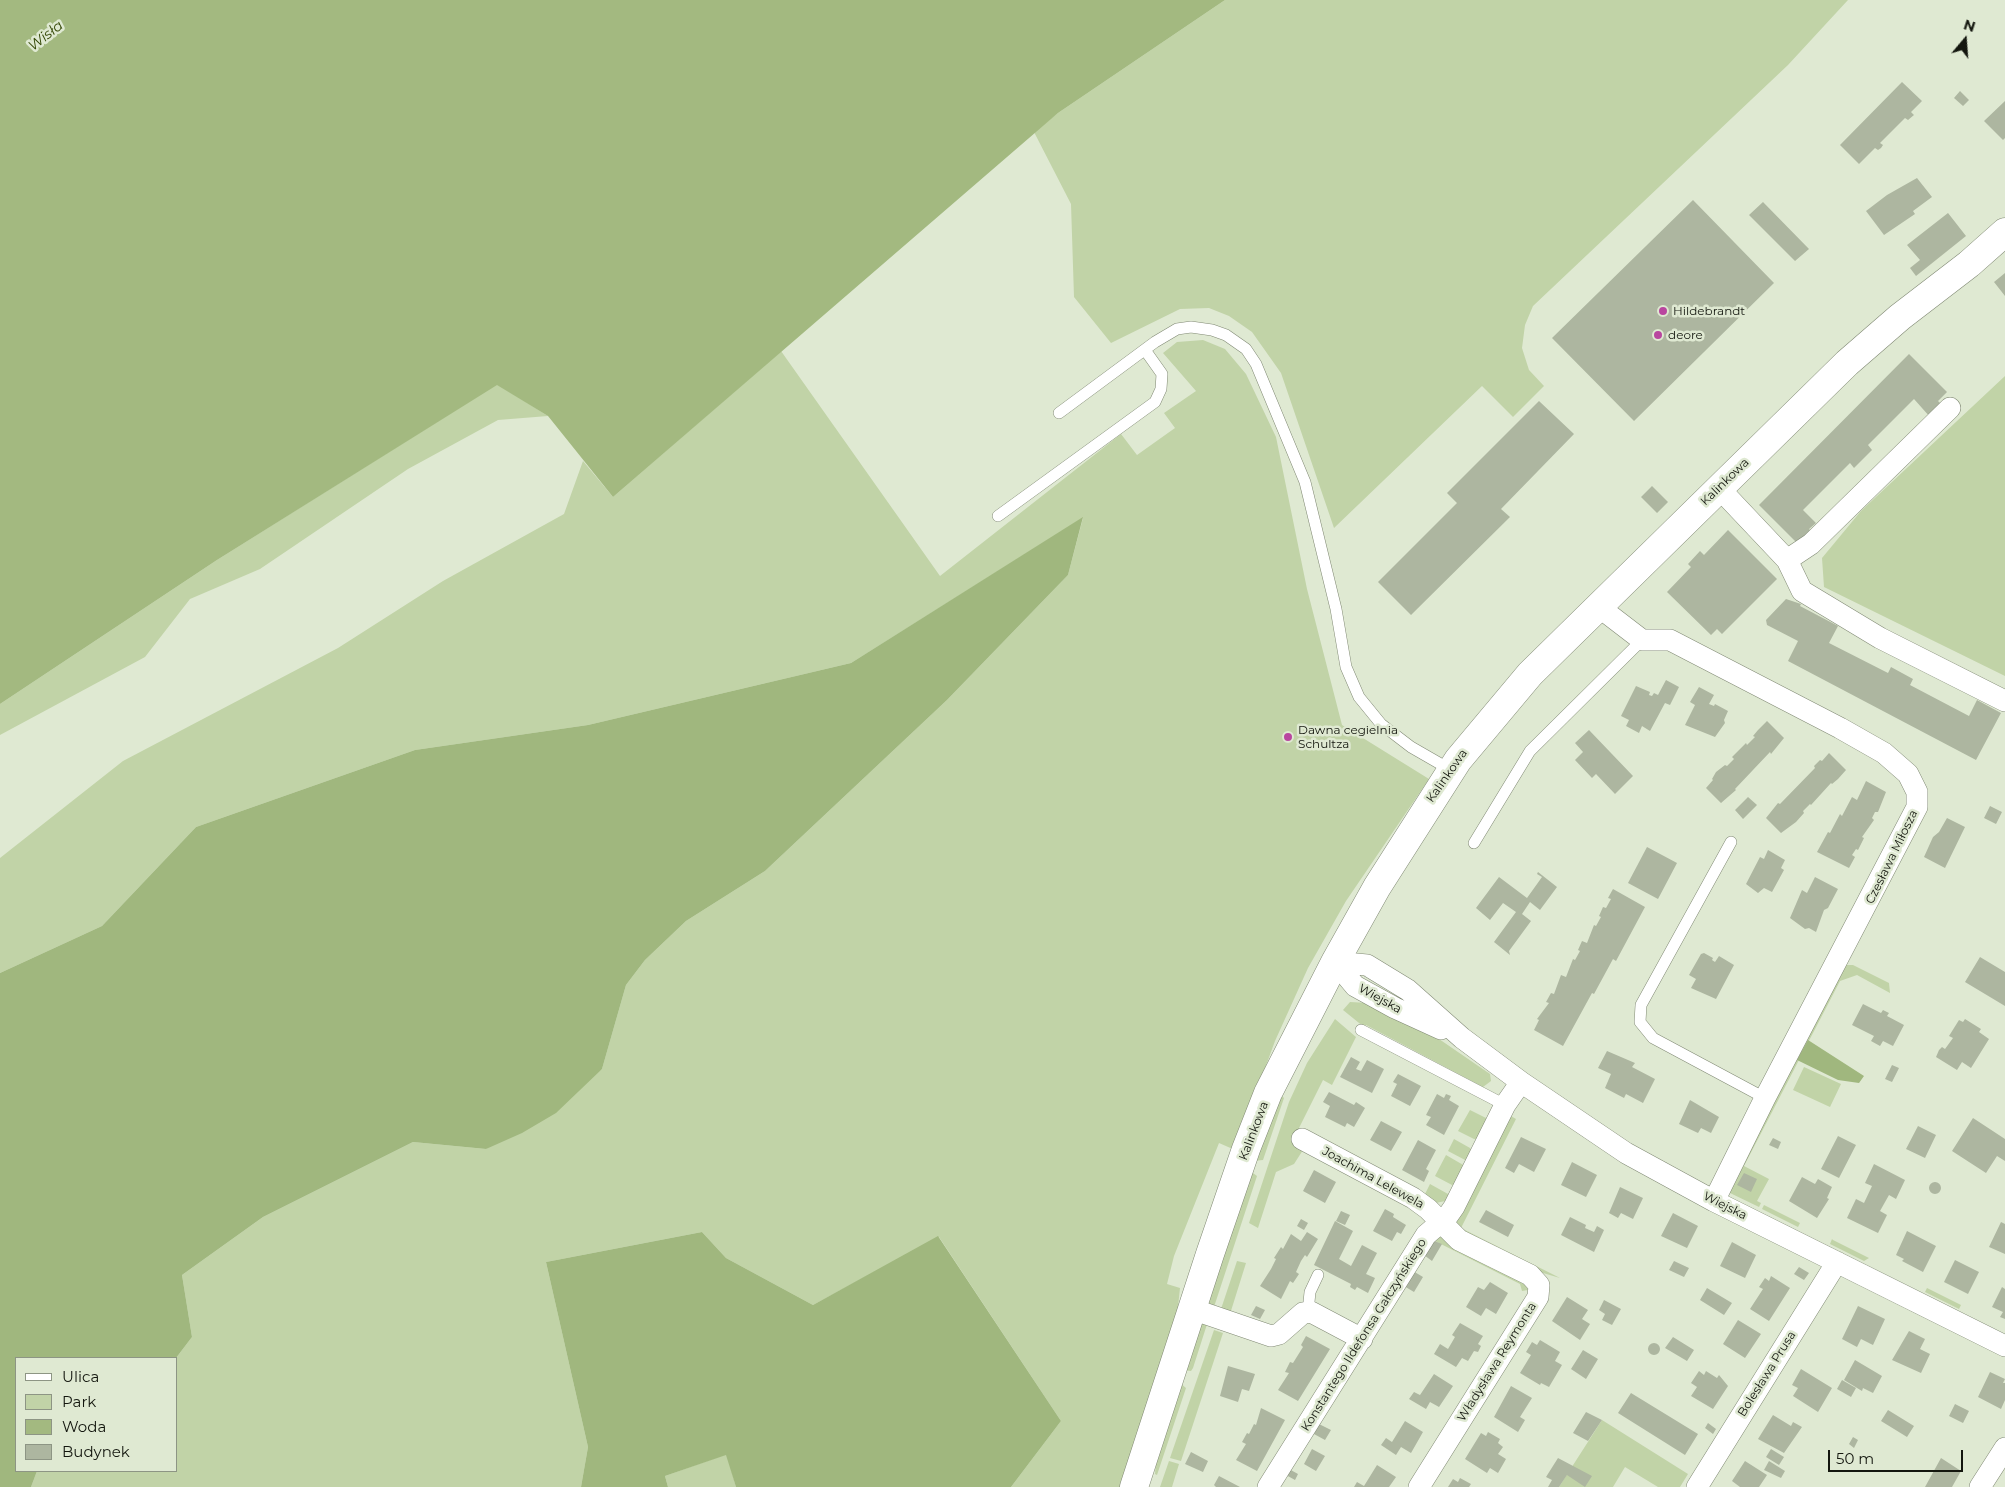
<!DOCTYPE html>
<meta charset="utf-8">
<style>
body{margin:0}
#map{position:relative;width:2005px;height:1487px;overflow:hidden;background:#dfe9d2;font-family:Montserrat,sans-serif}
canvas{display:block}
.legend{position:absolute;left:15px;top:1357px;width:162px;height:115px;box-sizing:border-box;background:#dfe9d2;border:1px solid #8d9584;margin:0;padding:6px 9px;list-style:none;font-size:15px;color:#13160e}
.legend li{display:flex;align-items:center;gap:10px;height:25px}
.legend b{width:25px;border:1px solid #8d9584}
.north{position:absolute;left:1940px;top:15px;width:50px;height:50px;-webkit-text-stroke:4px #dfe9d2;paint-order:stroke;rotate:18deg;font-size:14px;font-weight:700;line-height:20px;text-align:center;color:#13160e}
.north::after{content:'';display:block;margin:auto;width:18px;height:22px;background:#13160e;clip-path:polygon(50% 0,100% 100%,50% 72%,0 100%)}
.scale{position:absolute;left:1828px;top:1450px;width:135px;height:22px;box-sizing:border-box;border:2px solid #13160e;border-top:0;padding-left:6px;font-size:15px;line-height:18px;white-space:nowrap;color:#13160e;-webkit-text-stroke:4px #dfe9d2;paint-order:stroke}
</style>
<div id="map">
<canvas width="2005" height="1487"></canvas>
<ul class="legend">
<li><b style="height:6px;background:#fff"></b>Ulica</li>
<li><b style="height:14px;background:#c1d3a7"></b>Park</li>
<li><b style="height:14px;background:#a3b980"></b>Woda</li>
<li><b style="height:14px;background:#adb6a0"></b>Budynek</li>
</ul>
<div class="north">N</div>
<div class="scale">50 m</div>
</div>
<script>
const c = document.querySelector('canvas').getContext('2d');
c.lineJoin = 'round';
function paint(path, color) { c.fillStyle = color; c.fill(path, 'evenodd'); }
const poly = rows => new Path2D(rows.map(r => 'M' + r).join(''));
function trace(path, color, width, dash) { c.strokeStyle = color; c.lineWidth = width; c.lineCap = dash ? 'butt' : 'round'; c.setLineDash(dash || []); c.stroke(path); }
function write(font, color, halo, rows, align = 'center') {
  c.font = font + ' Montserrat,sans-serif'; c.lineWidth = 5; c.setLineDash([]); c.textBaseline = 'middle'; c.strokeStyle = halo; c.fillStyle = color; for (const [text, x, y, turn = 0] of rows) {
    c.save(); c.translate(x, y); c.rotate((+turn || 0) * Math.PI / 180); c.textAlign = isNaN(turn) ? turn : align; if (halo) c.strokeText(text, 0, 0); c.fillText(text, 0, 0); c.restore();
  }
}
const green = poly([
 [1225,0,1848,0,1788,65,1533,306,1525,325,1522,348,1529,370,1544,386,1513,417,1482,386,1334,528,1281,373,1252,332,1229,316,1209,308,1180,309,1111,343,1074,297,1071,204,1034,132,1058,113],
 [1203,340,1225,349,1246,374,1276,437,1307,589,1342,725,1429,779,1346,901,1308,968,1275,1041,1235,1150,1219,1143,1174,1256,1167,1284,1180,1288,1176,1325,1121,1487,1011,1487,1061,1421,939,1237,813,1305,726,1258,702,1232,546,1262,588,1447,581,1487,31,1487,37,1471,176,1471,176,1358,192,1337,182,1275,263,1217,413,1142,486,1149,602,1069,626,985,645,960,686,921,765,871,947,700,1068,575,1083,518,851,663,588,725,415,750,196,827,102,926,0,973,0,858,123,761,338,648,443,581,564,514,583,461,613,497,781,351,940,576,1121,434,1137,455,1175,428,1164,413,1196,391,1163,353,1177,342],
 [2005,376,2005,676,1824,587,1822,558,1861,511],
 [497,384,548,416,498,420,408,469,260,569,190,599,145,657,0,735,0,704,217,560],
 [1845,965,1853,965,1889,983,1890,993,1857,975,1840,981,1744,1166,1769,1179,1757,1201,1761,1203,1759,1207,1730,1193,1730,1189],
 [1350,1002,1368,1003,1439,1039,1490,1074,1491,1081,1483,1087,1366,1025,1364,1027,1343,1010],
 [1335,1019,1356,1037,1332,1085,1323,1080,1299,1128,1300,1147,1303,1150,1294,1164,1276,1172,1258,1228,1249,1223,1289,1102,1307,1063],
 [1804,1067,1841,1084,1830,1107,1793,1090],
 [1282,1096,1284,1098,1263,1160,1253,1161],
 [1470,1110,1488,1119,1478,1139,1474,1139,1458,1131],
 [1509,1115,1516,1119,1461,1228,1560,1278,1543,1273,1459,1232,1455,1223],
 [1454,1139,1470,1148,1472,1151,1467,1161,1448,1151],
 [1446,1155,1465,1166,1456,1184,1452,1185,1435,1176],
 [1249,1170,1257,1176,1213,1310,1206,1308],
 [1430,1184,1448,1194,1450,1197,1445,1201,1436,1203,1424,1196],
 [1764,1205,1800,1223,1798,1227,1762,1209],
 [1438,1232,1448,1244,1523,1281,1528,1290,1522,1291,1520,1284,1431,1239],
 [1832,1239,1833,1240,1869,1258,1864,1261,1830,1244],
 [1237,1261,1246,1263,1230,1314,1220,1312],
 [1927,1288,1961,1305,1959,1309,1925,1292],
 [1201,1316,1209,1318,1193,1368,1191,1371,1183,1370],
 [1214,1330,1223,1333,1181,1461,1170,1458],
 [1180,1383,1186,1388,1157,1475,1155,1474,1157,1450],
 [1602,1420,1688,1474,1680,1487,1658,1487,1625,1467,1613,1487,1559,1487],
 [727,1454,736,1487,668,1487,665,1476],
 [1169,1461,1179,1464,1172,1487,1160,1487]
]);
const forest = poly([
 [1083,517,1068,575,947,700,765,871,686,921,645,960,626,985,602,1069,556,1113,522,1133,486,1149,413,1142,263,1217,182,1275,192,1337,176,1358,16,1358,16,1471,37,1471,31,1487,0,1487,0,973,102,926,196,827,415,750,588,725,851,663],
 [1808,1040,1864,1076,1859,1083,1838,1080,1797,1060],
 [702,1232,726,1258,813,1305,938,1236,1061,1421,1011,1487,736,1487,726,1455,665,1476,668,1487,581,1487,588,1447,546,1262]
]);
const water = poly([
 [0,0,1225,0,1058,113,613,497,548,416,497,385,217,560,0,704]
]);
const building = poly([
 [1902,82,1922,101,1911,112,1914,115,1908,120,1905,118,1880,143,1883,145,1881,148,1878,150,1875,148,1859,164,1840,145],
 [1960,91,1969,100,1963,106,1954,98],
 [2005,101,2005,138,2003,140,1984,121],
 [1917,178,1932,197,1913,211,1915,214,1884,235,1866,211,1887,195],
 [1693,200,1774,283,1634,421,1552,338],
 [1763,202,1809,249,1795,261,1749,215],
 [1948,213,1966,236,1916,276,1910,268,1920,260,1907,245],
 [2005,273,2005,296,1994,282],
 [1909,354,1947,392,1938,401,1942,405,1930,417,1914,399,1868,445,1872,450,1854,468,1850,463,1803,510,1816,523,1809,529,1814,534,1796,542,1759,505],
 [1539,401,1574,434,1501,509,1510,517,1411,615,1378,582,1457,503,1447,493],
 [1652,486,1668,502,1657,513,1641,497],
 [1728,530,1777,579,1722,634,1717,629,1711,635,1667,592,1691,567,1688,564,1700,551,1704,555],
 [1786,599,1801,604,1800,606,1838,626,1829,643,1888,673,1891,667,1913,679,1910,685,1969,716,1977,700,2001,713,1976,760,1788,661,1798,641,1767,625,1766,620],
 [1666,680,1679,687,1670,705,1665,703,1650,731,1642,726,1639,733,1626,726,1629,720,1621,716,1636,686,1650,692,1649,695,1652,696,1654,693,1658,695],
 [1699,687,1714,695,1709,704,1714,706,1715,704,1728,711,1724,720,1725,723,1715,737,1685,725,1695,705,1690,702],
 [1767,721,1784,738,1771,754,1770,752,1735,789,1736,790,1721,803,1706,788,1713,780,1712,779,1716,772,1725,765,1727,766,1734,759,1732,757,1746,743,1747,745,1755,737,1753,736,1758,730],
 [1589,730,1633,776,1615,794,1596,774,1592,778,1575,760,1583,752,1575,743],
 [1829,753,1846,770,1838,779,1832,784,1831,783,1811,805,1810,804,1803,811,1804,813,1796,822,1781,833,1766,818,1778,803,1780,804,1815,768,1814,766,1820,760,1822,761],
 [1866,781,1886,792,1878,812,1875,812,1872,818,1874,820,1862,837,1864,838,1858,850,1856,849,1852,855,1855,857,1849,868,1817,852,1828,832,1830,833,1840,814,1842,816,1852,797,1857,800],
 [1748,797,1757,805,1743,819,1735,810],
 [1990,806,2002,812,1996,824,1984,818],
 [1947,818,1965,827,1945,868,1924,857,1933,837,1939,832],
 [1647,847,1677,863,1658,899,1628,883],
 [1768,850,1785,860,1781,868,1784,870,1772,892,1764,888,1758,893,1746,884,1760,857,1764,859],
 [1538,872,1557,887,1540,910,1530,902,1522,914,1531,921,1509,951,1510,955,1494,942,1516,912,1503,903,1490,920,1476,908,1499,877,1527,898,1542,877,1537,874],
 [1815,877,1838,889,1828,908,1824,910,1816,932,1809,928,1805,929,1790,918,1802,890,1807,893],
 [1613,889,1645,907,1616,961,1613,959,1594,994,1592,993,1563,1046,1534,1030,1539,1020,1537,1019,1549,1003,1546,1002,1551,993,1554,994,1561,975,1566,977,1573,959,1575,960,1580,951,1578,950,1582,941,1587,943,1594,925,1596,926,1601,917,1599,916,1603,907,1606,908,1611,899,1608,898],
 [1704,953,1713,958,1712,960,1715,962,1719,956,1734,965,1716,999,1691,988,1696,979,1689,975,1701,954],
 [1980,957,2005,972,2005,1006,1965,982],
 [1863,1004,1881,1013,1883,1010,1889,1013,1887,1016,1904,1025,1893,1046,1883,1041,1880,1046,1871,1041,1874,1036,1852,1025],
 [1965,1019,1981,1029,1979,1032,1989,1039,1971,1068,1962,1062,1957,1070,1936,1057,1939,1050,1942,1047,1945,1049,1953,1038,1949,1036,1959,1020,1963,1022],
 [1607,1051,1635,1063,1632,1067,1655,1079,1643,1103,1626,1094,1624,1098,1605,1088,1611,1074,1598,1068],
 [1351,1057,1360,1062,1356,1069,1361,1071,1367,1060,1384,1069,1372,1093,1340,1077],
 [1892,1065,1899,1068,1892,1082,1885,1079],
 [1398,1074,1421,1086,1410,1106,1391,1096,1397,1084,1393,1082],
 [1329,1092,1354,1105,1356,1102,1365,1108,1354,1127,1347,1123,1345,1127,1325,1117,1330,1106,1323,1102],
 [1437,1094,1444,1098,1446,1094,1451,1096,1449,1100,1459,1106,1444,1135,1426,1125,1431,1117,1426,1115],
 [1690,1100,1719,1117,1711,1133,1701,1128,1698,1133,1679,1124],
 [1973,1118,2005,1139,2005,1161,1997,1156,1986,1173,1952,1151],
 [1381,1121,1402,1132,1391,1151,1370,1140],
 [1918,1126,1936,1135,1925,1158,1906,1149],
 [1838,1136,1856,1145,1839,1178,1821,1169],
 [1521,1137,1546,1149,1534,1172,1519,1164,1514,1173,1505,1168],
 [1773,1138,1781,1142,1778,1149,1769,1145],
 [1418,1140,1436,1150,1426,1169,1429,1171,1424,1182,1402,1170],
 [1572,1162,1597,1175,1586,1197,1561,1185],
 [1874,1164,1905,1180,1896,1199,1889,1195,1880,1211,1887,1215,1878,1233,1847,1218,1856,1199,1864,1203,1872,1186,1865,1183],
 [1314,1170,1336,1182,1325,1203,1303,1191],
 [1744,1173,1757,1179,1751,1192,1737,1185],
 [1802,1177,1815,1184,1818,1179,1832,1187,1827,1198,1829,1199,1817,1218,1789,1201],
 '1929 1188a6 6 0 1 1 12 0a6 6 0 1 1-12 0Z',
 [1620,1187,1643,1198,1633,1219,1621,1213,1618,1218,1609,1213],
 [1385,1209,1394,1214,1393,1217,1406,1225,1401,1234,1397,1232,1392,1241,1373,1231],
 [1486,1210,1514,1225,1508,1237,1479,1222],
 [1341,1211,1350,1215,1345,1225,1336,1221],
 [1673,1213,1698,1226,1687,1248,1661,1236],
 [1570,1217,1586,1225,1585,1228,1594,1232,1597,1226,1604,1230,1594,1252,1561,1235],
 [1301,1219,1308,1223,1304,1230,1297,1226],
 [1335,1221,1353,1231,1339,1259,1351,1266,1362,1245,1377,1253,1366,1274,1375,1278,1368,1293,1357,1287,1355,1290,1350,1287,1351,1284,1314,1265],
 [2001,1222,2005,1224,2005,1254,1989,1247],
 [1907,1231,1936,1246,1923,1272,1902,1261,1904,1259,1896,1255],
 [1307,1232,1318,1239,1307,1257,1305,1255,1301,1261,1296,1272,1299,1274,1293,1283,1290,1281,1281,1299,1260,1286,1271,1269,1276,1259,1274,1258,1281,1247,1283,1249,1291,1234,1301,1241],
 [1432,1240,1442,1244,1432,1261,1424,1255],
 [1732,1242,1756,1255,1745,1278,1720,1266],
 [1955,1260,1979,1272,1968,1294,1944,1282],
 [1674,1261,1689,1268,1684,1277,1669,1270],
 [1799,1267,1809,1273,1804,1280,1794,1274],
 [1413,1271,1423,1277,1414,1292,1404,1286],
 [1771,1276,1790,1288,1769,1321,1750,1309,1763,1289,1759,1287,1765,1278,1769,1281],
 [1490,1282,1508,1293,1496,1314,1486,1308,1481,1316,1466,1307,1478,1287,1484,1290],
 [2002,1287,2005,1289,2005,1319,2000,1317,2003,1312,1992,1307],
 [1707,1288,1732,1303,1724,1315,1700,1300],
 [1567,1297,1588,1310,1582,1319,1590,1324,1580,1340,1552,1321],
 [1604,1300,1621,1309,1612,1325,1602,1320,1605,1314,1599,1310],
 [1256,1306,1265,1310,1260,1319,1251,1315],
 [1858,1306,1885,1319,1873,1345,1861,1339,1857,1347,1842,1339],
 [1738,1320,1761,1334,1745,1358,1723,1344],
 [1460,1323,1483,1336,1478,1344,1481,1346,1478,1352,1474,1351,1468,1361,1462,1358,1456,1367,1434,1354,1440,1344,1448,1349,1455,1337,1452,1335],
 [1909,1331,1925,1339,1920,1349,1930,1354,1921,1373,1892,1360],
 [1306,1336,1330,1349,1298,1401,1278,1390,1289,1373,1285,1372,1290,1362,1293,1363,1303,1347,1301,1345],
 [1673,1337,1694,1350,1687,1361,1665,1348],
 [1540,1340,1560,1352,1555,1361,1562,1365,1549,1387,1541,1383,1540,1385,1520,1373,1531,1355,1526,1352,1532,1342,1537,1345],
 '1648 1349a6 6 0 1 1 12 0a6 6 0 1 1-12 0Z',
 [1583,1350,1598,1359,1586,1379,1571,1369],
 [1855,1360,1882,1376,1873,1393,1863,1388,1862,1391,1844,1380],
 [1228,1366,1255,1374,1249,1391,1242,1389,1238,1402,1220,1396],
 [1801,1369,1832,1388,1818,1412,1793,1396,1798,1388,1792,1385],
 [1699,1371,1704,1375,1706,1371,1717,1378,1719,1375,1728,1386,1713,1409,1691,1396,1697,1387,1691,1383],
 [1990,1372,2005,1379,2003,1383,2005,1383,2005,1400,2001,1409,1978,1397],
 [1434,1374,1453,1386,1439,1407,1430,1402,1426,1409,1409,1399,1414,1392,1420,1395],
 [1842,1380,1856,1388,1851,1397,1837,1389],
 [1511,1386,1532,1398,1520,1417,1525,1420,1518,1432,1494,1417],
 [1631,1393,1698,1434,1685,1455,1618,1413],
 [1955,1404,1969,1411,1963,1423,1949,1416],
 [1261,1408,1285,1420,1257,1471,1236,1460,1246,1444,1242,1442,1247,1433,1249,1434,1254,1424,1256,1425],
 [1888,1410,1914,1426,1907,1437,1881,1421],
 [1586,1412,1602,1420,1588,1441,1573,1433],
 [1773,1415,1791,1426,1793,1422,1802,1427,1784,1453,1758,1439],
 [1405,1421,1423,1432,1411,1453,1401,1447,1396,1455,1381,1445,1386,1438,1392,1442],
 [1708,1423,1716,1429,1713,1434,1705,1428],
 [1319,1424,1331,1430,1325,1440,1314,1434],
 [1488,1432,1500,1439,1498,1443,1503,1447,1498,1454,1506,1459,1498,1473,1490,1468,1487,1473,1465,1459,1481,1433,1486,1436],
 [1853,1437,1858,1440,1854,1448,1849,1444],
 [1312,1449,1325,1456,1316,1471,1304,1464],
 [1771,1449,1784,1457,1779,1465,1766,1457],
 [1191,1452,1208,1461,1203,1472,1185,1464],
 [1558,1458,1592,1476,1585,1487,1567,1475,1559,1487,1548,1487,1552,1480,1546,1477],
 [1941,1458,1961,1471,1952,1487,1925,1487],
 [1745,1461,1767,1475,1759,1487,1740,1487,1732,1481],
 [1769,1461,1785,1471,1781,1478,1764,1470],
 [1377,1465,1396,1477,1389,1487,1354,1487,1357,1482,1364,1486],
 [1289,1469,1298,1474,1295,1480,1286,1475],
 [1219,1476,1240,1487,1216,1487,1214,1485],
 [1460,1478,1471,1484,1469,1487,1448,1487,1453,1479,1458,1482]
]);
const lane = poly([
 [1059,413,1155,342,1177,329,1191,327,1212,330,1226,335,1246,349,1256,364,1305,482,1336,609,1346,667,1359,697,1381,724,1411,747,1451,770],
 [998,516,1155,402,1161,389,1162,374,1145,350],
 [1731,842,1641,1005,1640,1022,1653,1038,1765,1098],
 [1474,843,1530,751,1642,640],
 [1361,1030,1505,1105],
 [1308,1312,1310,1292,1318,1275]
]);
const street = poly([
 [1719,488,1787,560,1802,591,1880,638,2005,701],
 [1787,560,1811,544,1950,408],
 [1599,607,1642,640,1670,640,1840,728,1884,753,1908,774,1917,792,1917,807,1765,1098,1714,1201],
 [1335,962,1367,965,1408,990,1462,1038,1521,1082,1626,1153,1714,1201,2005,1346],
 [1335,962,1355,986,1395,1008,1441,1029],
 [1302,1139,1413,1198,1428,1209,1459,1240,1530,1275,1539,1285,1538,1297,1419,1487],
 [1192,1309,1271,1336,1279,1334,1303,1313,1311,1312,1362,1339],
 [1268,1487,1426,1235,1447,1217,1454,1207,1505,1105,1521,1082],
 [1697,1487,1837,1262],
 [1980,1487,2005,1448]
]);
const secondary = poly([
 [1134,1487,1210,1254,1246,1149,1268,1093,1335,962,1377,887,1458,760,1530,674,1847,363,1900,317,1969,264,2005,232]
]);
const markers = [
 [1663,311,5,"#b9469f"],
 [1658,335,5,"#b9469f"],
 [1288,737,5,"#b9469f"]
];
const poiNames = [
 ["Hildebrandt",1673,311],
 ["deore",1668,335],
 ["Dawna cegielnia",1298,730],
 ["Schultza",1298,744]
];
const streetNames = [
 ["Kalinkowa",1725,482,-44],
 ["Kalinkowa",1447,776,-55],
 ["Czesława Miłosza",1892,857,-64],
 ["Wiejska",1380,999,29],
 ["Kalinkowa",1254,1131,-69],
 ["Joachima Lelewela",1373,1178,29],
 ["Wiejska",1725,1206,27],
 ["Konstantego Ildefonsa Gałczyńskiego",1364,1335,-58],
 ["Władysława Reymonta",1497,1362,-58],
 ["Bolesława Prusa",1767,1374,-58]
];
const waterNames = [
 ["Wisła",46,36,-38]
];
paint(green, '#c1d3a7');
paint(forest, '#a0b77e');
paint(water, '#a3b980');
paint(building, '#adb6a0');
trace(lane, '#808974', 12);
trace(street, '#808974', 22);
trace(secondary, '#808974', 29);
trace(lane, '#fff', 11);
trace(street, '#fff', 21);
trace(secondary, '#fff', 28);
for (const [x, y, r, color] of markers) { const dot = new Path2D(); dot.arc(x, y, r, 0, 2 * Math.PI); c.fillStyle = color; c.fill(dot); trace(dot, '#dfe9d2', 2); }
write('12px', '#13160e', '#dfe9d2', poiNames, 'left');
write('12px', '#13160e', '#dfe9d2', streetNames);
write('italic 14px', '#334705', '#dfe9d2', waterNames);
</script>
